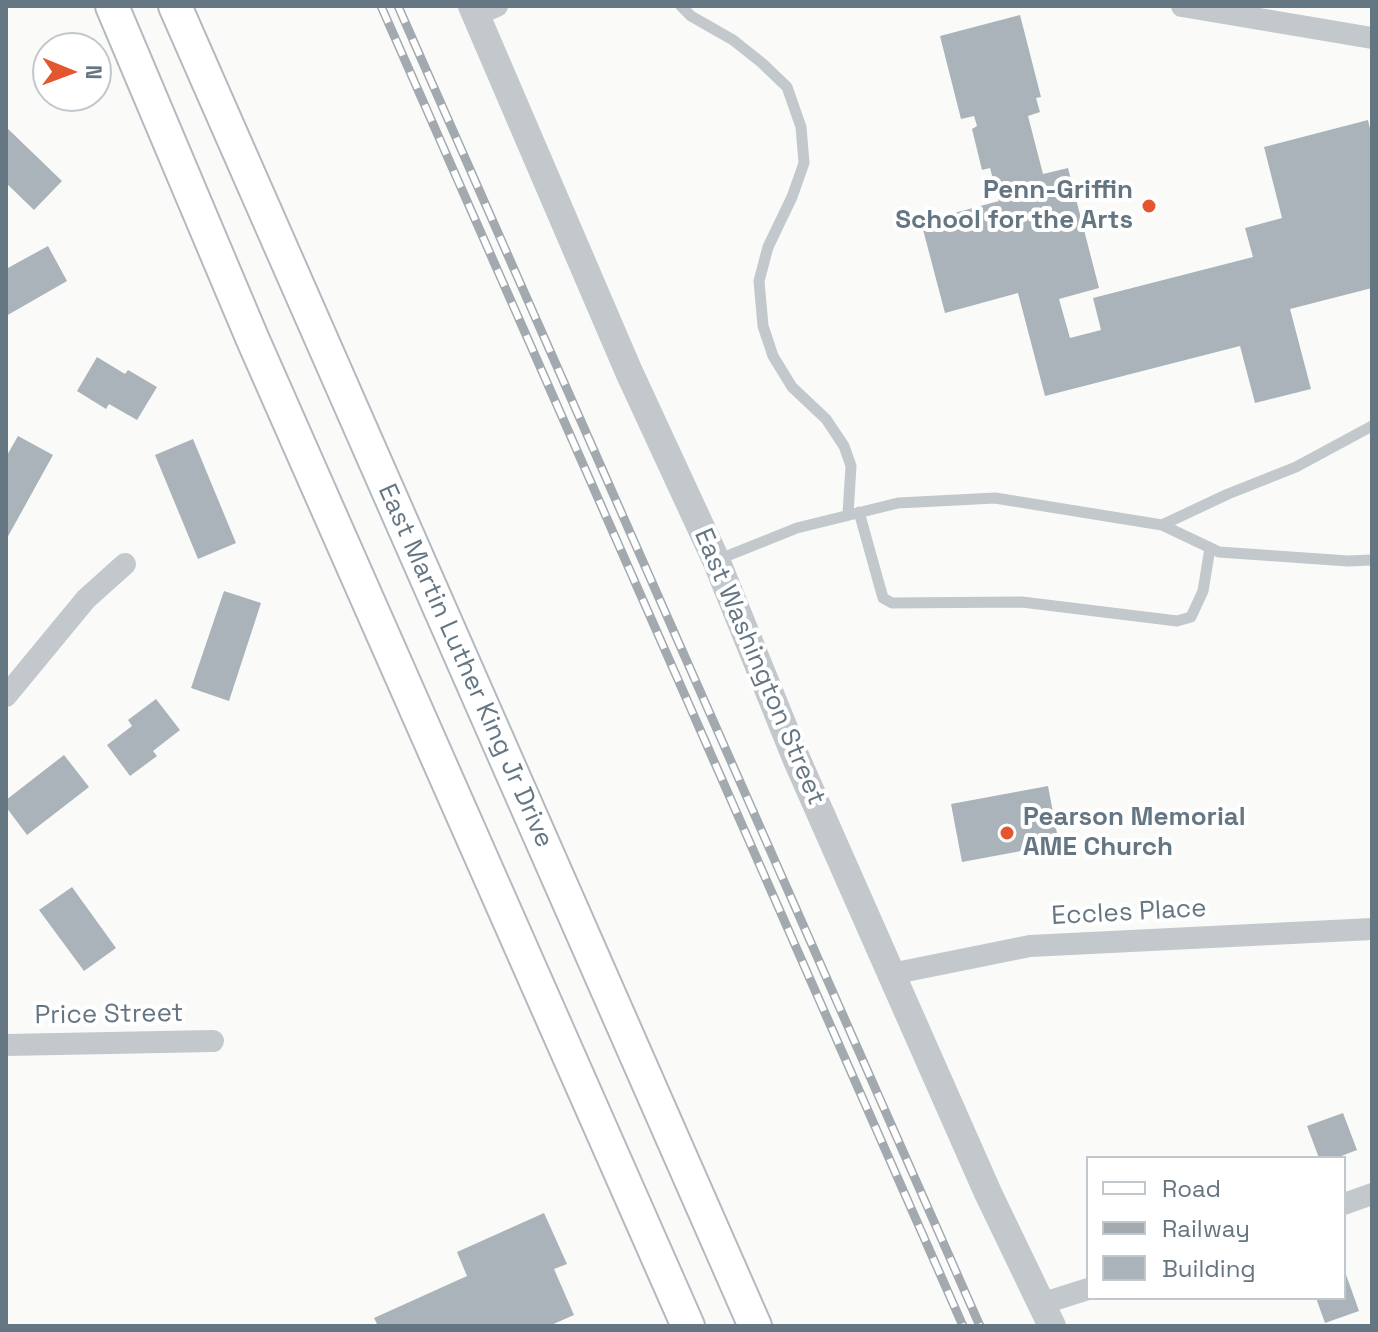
<!DOCTYPE html>
<style>
body{margin:0}
#map{position:relative;width:1378px;height:1332px;overflow:hidden;background:#fafaf8;font-family:"Space Grotesk",sans-serif}
canvas{display:block}
.frame{position:absolute;inset:0;border:8px solid #657683;pointer-events:none}
.legend{position:absolute;left:1086px;top:1156px;width:260px;height:144px;box-sizing:border-box;background:#fff;border:2px solid #c1c8cd;margin:0;padding:10px 14px;list-style:none;font-size:24px;color:#657683}
.legend li{display:flex;align-items:center;gap:16px;height:40px}
.legend b{width:40px;border:2px solid #c1c8cd}
.north{position:absolute;left:32px;top:32px;width:80px;height:80px;box-sizing:border-box;background:#fff;border:2px solid #c1c8cd;border-radius:50%;rotate:91deg;font-size:22px;font-weight:700;line-height:32px;text-align:center;color:#657683}
.north::after{content:'';display:block;margin:auto;width:28px;height:36px;background:#e4572e;clip-path:polygon(50% 0,100% 100%,50% 72%,0 100%)}
</style>
<div id="map">
<canvas width="1378" height="1332"></canvas>
<div class="frame"></div>
<ul class="legend">
<li><b style="height:10px;background:#fff"></b>Road</li>
<li><b style="height:10px;background:#a2aab0"></b>Railway</li>
<li><b style="height:22px;background:#aab3b9"></b>Building</li>
</ul>
<div class="north">N</div>
</div>
<script>
const c = document.querySelector('canvas').getContext('2d');
c.lineJoin = 'round';
function paint(path, color) { c.fillStyle = color; c.fill(path, 'evenodd'); }
const poly = rows => new Path2D(rows.map(r => 'M' + r).join(''));
function trace(path, color, width, dash) { c.strokeStyle = color; c.lineWidth = width; c.lineCap = dash ? 'butt' : 'round'; c.setLineDash(dash || []); c.stroke(path); }
function write(font, color, halo, rows, align = 'center') {
  c.font = font + ' "Space Grotesk",sans-serif'; c.lineWidth = 8; c.setLineDash([]); c.textBaseline = 'middle'; c.strokeStyle = halo; c.fillStyle = color; for (const [text, x, y, turn = 0] of rows) {
    c.save(); c.translate(x, y); c.rotate((+turn || 0) * Math.PI / 180); c.textAlign = isNaN(turn) ? turn : align; if (halo) c.strokeText(text, 0, 0); c.fillText(text, 0, 0); c.restore();
  }
}
const building = poly([
 [1020,15,1041,97,1036,98,1040,112,1028,116,1043,174,1068,168,1099,288,1059,299,1070,338,1101,330,1093,298,1253,257,1245,228,1282,218,1264,147,1368,120,1372,137,1372,288,1290,309,1311,389,1255,403,1240,346,1045,396,1018,293,945,313,921,222,999,201,990,168,982,170,972,129,977,126,974,116,961,119,940,36],
 [6,127,62,181,34,210,6,183],
 [48,246,67,281,6,316,6,269],
 [97,357,125,374,128,370,157,387,137,420,109,404,106,409,77,391],
 [18,436,53,455,6,540,6,457],
 [193,439,236,543,198,559,155,455],
 [224,591,261,603,229,701,191,688],
 [156,699,180,730,153,751,157,756,130,776,107,745,132,726,128,720],
 [64,755,89,787,27,835,6,807,6,800],
 [1048,786,1059,844,962,862,951,804],
 [72,887,116,948,84,971,39,910],
 [1343,1113,1357,1150,1336,1158,1319,1158,1307,1126],
 [544,1213,567,1264,554,1269,574,1315,549,1326,378,1326,374,1318,467,1276,457,1252],
 [1344,1269,1359,1311,1325,1323,1316,1298,1344,1298]
]);
const service = poly([
 [681,6,691,16,733,40,762,63,787,87,801,127,804,163,792,197,768,247,759,281,763,326,773,356,792,387,826,419,844,446,851,466,848,514],
 [859,512,883,598,892,603,1022,602,1177,621,1191,617,1203,591,1210,548],
 [1162,525,1228,494,1296,467,1372,426],
 [717,560,797,528,898,503,995,498,1162,525,1219,552,1348,561,1372,560]
]);
const minor = poly([
 [1182,6,1372,38],
 [476,15,497,6],
 [6,696,86,599,125,564],
 [891,974,1030,946,1372,929],
 [6,1045,213,1041],
 [1344,1204,1372,1194],
 [1041,1304,1088,1289]
]);
const tertiary = poly([
 [472,6,629,372,716,560,796,758,988,1193,1052,1326]
]);
const secondary = poly([
 [112,6,253,340,688,1326],
 [175,6,755,1326]
]);
const rail = poly([
 [381,6,963,1326],
 [398,6,980,1326]
]);
const markers = [
 [1149,206,8,"#e4572e"],
 [1007,833,8,"#e4572e"]
];
const poiNames = [
 ["Penn-Griffin",1133,191],
 ["School for the Arts",1133,221],
 ["Pearson Memorial",1023,818,"left"],
 ["AME Church",1023,848,"left"]
];
const streetNames = [
 ["East Martin Luther King Jr Drive",465,666,66],
 ["East Washington Street",759,667,67],
 ["Eccles Place",1129,913,-3],
 ["Price Street",109,1015,-1]
];
paint(building, '#aab3b9');
trace(secondary, '#b3babf', 36);
trace(service, '#c3c8cc', 11);
trace(minor, '#c3c8cc', 22);
trace(tertiary, '#c3c8cc', 28);
trace(secondary, '#fff', 32);
trace(rail, '#a2aab0', 9);
trace(rail, '#fff', 6, [18]);
for (const [x, y, r, color] of markers) { const dot = new Path2D(); dot.arc(x, y, r, 0, 2 * Math.PI); c.fillStyle = color; c.fill(dot); trace(dot, '#fff', 3); }
write('bold 26px', '#657683', '#fff', poiNames, 'right');
write('26px', '#657683', '#fff', streetNames);
</script>
